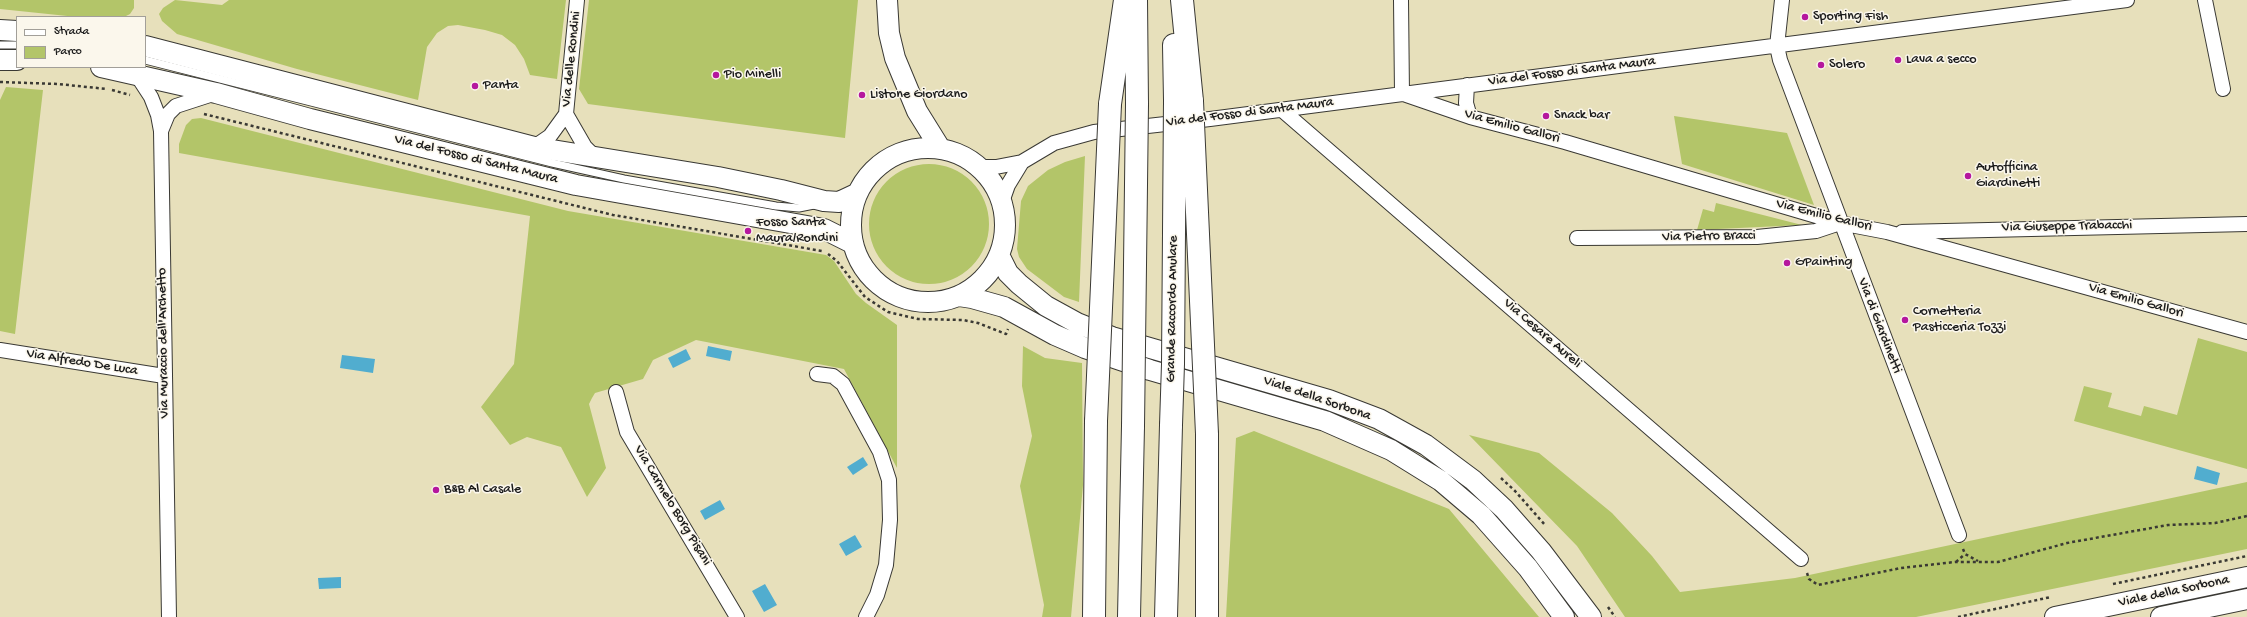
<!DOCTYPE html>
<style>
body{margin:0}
#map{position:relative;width:2247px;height:617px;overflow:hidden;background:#e7e0bb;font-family:"Gochi Hand",sans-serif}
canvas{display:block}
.legend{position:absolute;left:16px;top:16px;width:130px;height:52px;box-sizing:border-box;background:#fbf7ec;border:1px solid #a29f99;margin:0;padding:5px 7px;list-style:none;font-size:12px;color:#1c1c1c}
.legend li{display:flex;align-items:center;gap:8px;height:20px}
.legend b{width:20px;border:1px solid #a29f99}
</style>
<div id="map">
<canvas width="2247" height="617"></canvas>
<ul class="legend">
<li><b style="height:5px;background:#fff"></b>Strada</li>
<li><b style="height:11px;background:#b3c569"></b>Parco</li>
</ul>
</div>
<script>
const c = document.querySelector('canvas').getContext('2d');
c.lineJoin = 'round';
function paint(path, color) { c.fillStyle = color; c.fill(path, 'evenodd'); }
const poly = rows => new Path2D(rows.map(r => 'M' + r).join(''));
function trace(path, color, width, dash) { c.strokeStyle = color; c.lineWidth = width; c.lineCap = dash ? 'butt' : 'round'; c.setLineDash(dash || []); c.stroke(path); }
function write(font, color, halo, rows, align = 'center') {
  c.font = font + ' "Gochi Hand",sans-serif'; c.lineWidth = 3; c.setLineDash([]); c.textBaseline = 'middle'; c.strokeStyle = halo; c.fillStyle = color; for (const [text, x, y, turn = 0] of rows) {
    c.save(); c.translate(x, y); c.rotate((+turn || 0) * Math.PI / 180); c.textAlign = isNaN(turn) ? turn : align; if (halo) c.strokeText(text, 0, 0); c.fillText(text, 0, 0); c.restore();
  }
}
const green = poly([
 [0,0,134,0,134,8,130,14,124,17,77,17,0,9],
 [175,0,222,5,229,0,566,0,557,79,530,75,524,59,515,45,502,35,485,30,458,25,448,26,437,33,427,47,418,100,297,69,177,34,162,21,159,14,163,8],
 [589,0,858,0,845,138,588,104,579,89],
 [6,87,43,90,15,334,0,331,0,100],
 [1674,116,1787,133,1814,205,1682,164],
 [201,118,568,211,826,255,834,261,856,294,866,303,897,325,897,468,844,369,696,340,653,360,643,379,595,393,592,398,589,404,606,468,587,497,561,447,527,437,510,445,481,407,514,364,530,216,179,153,179,144,186,125,192,119],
 [1085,156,1079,302,1064,297,1027,269,1019,257,1017,249,1021,201,1028,186,1048,170,1065,162],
 '869 224a60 60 0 1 1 120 0a60 60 0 1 1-120 0Z',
 [1716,203,1802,225,1697,230,1703,209,1714,212],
 [2198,338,2247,352,2247,469,2074,421,2084,386,2112,393,2108,407,2141,416,2144,406,2177,415],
 [1023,346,1045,358,1082,363,1083,485,1071,617,1042,617,1044,605,1020,486,1032,436,1022,386],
 [1254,431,1449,509,1539,617,1226,617,1236,438],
 [1469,435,1539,453,1612,513,1652,556,1680,592,1795,578,2247,482,2247,549,1916,617,1625,617,1577,546]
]);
const water = poly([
 [708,346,732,351,730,361,706,356],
 [686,349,691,359,673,368,668,358],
 [342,355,375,359,373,373,340,368],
 [863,457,868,465,853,475,847,467],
 [2197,466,2220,473,2217,485,2194,479],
 [720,500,725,509,705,520,700,511],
 [855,535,862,547,846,556,839,544],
 [341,577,341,588,319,589,318,578],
 [765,584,777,605,764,612,752,591]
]);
const path = poly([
 [0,82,58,84,107,89],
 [112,90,130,95],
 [204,114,613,215,822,251],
 [828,254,837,261,865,297,888,312,918,319,963,320,978,323,1006,334,1008,329],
 [1501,478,1515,491,1545,525],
 [1963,549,1965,554,1978,561],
 [1956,562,1965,554],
 [1807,573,1809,579,1818,585,1901,568,1955,562,1998,562,2067,543,2168,525,2215,523,2247,516],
 [2113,584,2247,556],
 [1608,607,1615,617],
 [1958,617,2051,597]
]);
const lane = poly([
 [0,45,17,45],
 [145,60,552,163,624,179,776,206,799,208,814,205]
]);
const street = poly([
 [577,0,566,114,585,147,595,157],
 [1401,0,1402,94],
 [1782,0,1777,46,1780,60,1959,535],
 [2205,0,2223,89],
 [136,74,151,97,158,115,161,131,169,617],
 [1467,85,1466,103,1470,117],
 [1406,95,1470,117,1565,142,1840,223,1887,232,2247,332],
 [1282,110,1801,559],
 [161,131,168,114,176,106,213,94],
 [534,147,550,136,566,114],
 [979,167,996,167,1022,162],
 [1002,202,1008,185,1022,162,1054,143,1094,132,1210,119,2127,0],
 [1902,232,2247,224],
 [1577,238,1757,237,1816,231,1840,223],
 [0,350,164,376],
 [817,374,833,376,843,384,880,452,889,480,890,520,886,565,877,595,866,617],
 [616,392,627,432,737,617]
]);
const secondary = poly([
 [887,0,889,33,895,58,917,111,940,148],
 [0,30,17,31],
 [145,46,534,147,718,177,781,190,824,201,839,202,856,194],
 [0,60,17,60],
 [101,67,216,93,310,119,576,185,824,229,852,243],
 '851 225a77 77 0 1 1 154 0a77 77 0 1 1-154 0Z',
 [999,255,1008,273,1019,284,1046,306,1077,323,1112,337,1329,400,1379,419,1426,445,1473,480,1504,509,1541,551,1591,617],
 [959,296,972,298,1004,307,1055,335,1085,348,1150,370,1325,421,1391,450,1441,481,1481,515,1528,568,1564,617],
 [2055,617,2247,577],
 [2161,617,2247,599]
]);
const highway = poly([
 [1136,0,1137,104],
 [1182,0,1192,101],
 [1174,45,1175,100],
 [1110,104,1125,0],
 [1207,434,1207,617],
 [1094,617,1096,421],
 [1129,617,1133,426],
 [1166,617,1171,425]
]);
const highwayBridge = poly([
 [1192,101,1207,434],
 [1096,421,1110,104],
 [1171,425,1173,364,1175,100],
 [1133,426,1137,104]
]);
const markers = [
 [1805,17,4,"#b5179e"],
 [1898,60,4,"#b5179e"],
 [1821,65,4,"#b5179e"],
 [716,75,4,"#b5179e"],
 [475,86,4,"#b5179e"],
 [862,95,4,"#b5179e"],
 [1546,116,4,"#b5179e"],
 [1968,176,4,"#b5179e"],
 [748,231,4,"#b5179e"],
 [1787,263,4,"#b5179e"],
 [1905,320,4,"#b5179e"],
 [436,490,4,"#b5179e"]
];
const poiNames = [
 ["Sporting Fish",1813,17],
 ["Lava a secco",1906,60],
 ["Solero",1829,65],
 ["Pio Minelli",724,75],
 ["Panta",483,86],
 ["Listone Giordano",870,95],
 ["Snack bar",1554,116],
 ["Autofficina",1976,168],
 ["Giardinetti",1976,184],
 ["Fosso Santa",756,223],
 ["Maura/Rondini",756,239],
 ["GPainting",1795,263],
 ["Cornetteria",1913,312],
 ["Pasticceria Tozzi",1913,328],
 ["B&B Al Casale",444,490]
];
const streetNames = [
 ["Via delle Rondini",572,59,-84],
 ["Via del Fosso di Santa Maura",1572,72,-7],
 ["Via del Fosso di Santa Maura",1250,113,-7],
 ["Via Emilio Gallori",1512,127,15],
 ["Via del Fosso di Santa Maura",476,160,14],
 ["Via Emilio Gallori",1824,216,14],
 ["Via Giuseppe Trabacchi",2067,227,-1],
 ["Via Pietro Bracci",1709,237,-1],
 ["Via Emilio Gallori",2136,301,16],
 ["Grande Raccordo Anulare",1173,309,-89],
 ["Via di Giardinetti",1879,326,69],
 ["Via Cesare Aureli",1542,334,41],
 ["Via Muraccio dell'Archetto",164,343,-91],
 ["Via Alfredo De Luca",82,363,9],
 ["Viale della Sorbona",1317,399,19],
 ["Via Carmelo Borg Pisani",672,506,59],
 ["Viale della Sorbona",2174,592,-12]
];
paint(green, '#b3c569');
paint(water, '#51adcf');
trace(lane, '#3a3934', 9);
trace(street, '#3a3934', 16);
trace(secondary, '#3a3934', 22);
trace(highway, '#3a3934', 24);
trace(path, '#3a3934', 2.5, [3, 3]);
trace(lane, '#fff', 7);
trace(street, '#fff', 14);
trace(secondary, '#fff', 20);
trace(highway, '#fff', 22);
trace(highwayBridge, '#3a3934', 24, []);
trace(highwayBridge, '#fff', 22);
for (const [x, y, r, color] of markers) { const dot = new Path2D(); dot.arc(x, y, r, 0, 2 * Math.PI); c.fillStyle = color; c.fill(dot); trace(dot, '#fbf7ec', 1.5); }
write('14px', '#1c1c1c', '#fbf7ec', poiNames, 'left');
write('14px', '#1c1c1c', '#fbf7ec', streetNames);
</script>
